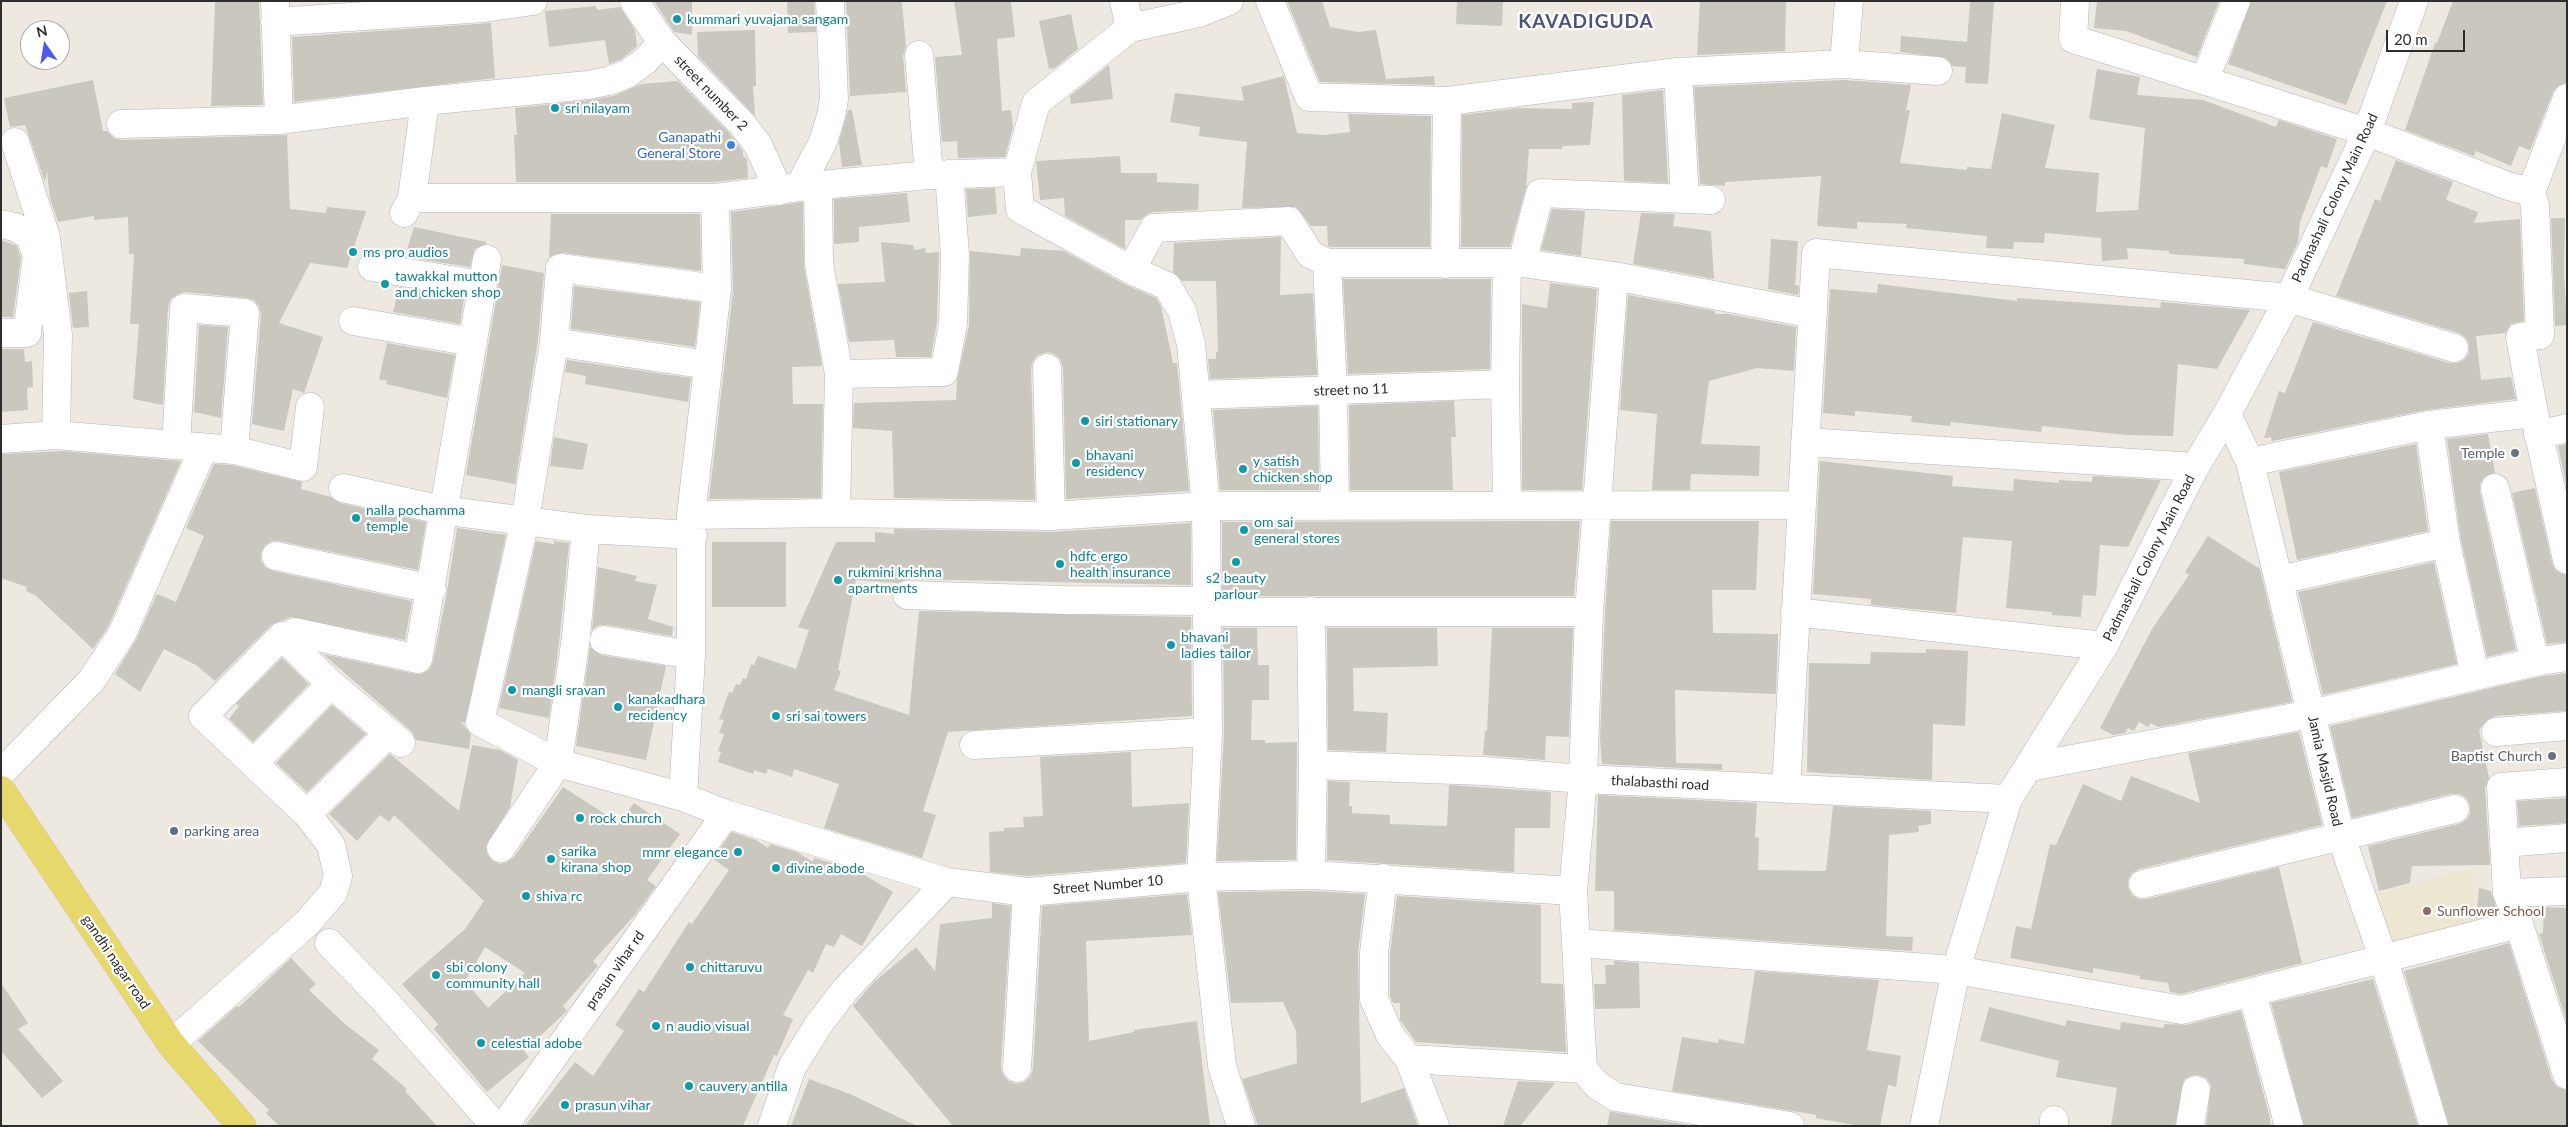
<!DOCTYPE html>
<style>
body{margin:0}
#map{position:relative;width:2568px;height:1127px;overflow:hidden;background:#ede9e0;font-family:Lato,sans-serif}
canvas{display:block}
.frame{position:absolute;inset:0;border:2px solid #2d2d2d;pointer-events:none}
.north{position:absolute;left:20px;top:20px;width:50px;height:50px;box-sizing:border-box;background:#fff;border:1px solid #ababab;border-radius:50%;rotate:347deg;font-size:14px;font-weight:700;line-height:20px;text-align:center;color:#2d2d2d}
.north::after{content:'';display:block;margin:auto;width:18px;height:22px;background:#4d58ed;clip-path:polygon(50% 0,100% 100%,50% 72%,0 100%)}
.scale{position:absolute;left:2386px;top:30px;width:79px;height:22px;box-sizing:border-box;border:2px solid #2d2d2d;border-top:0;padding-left:6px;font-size:15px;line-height:18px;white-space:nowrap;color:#2d2d2d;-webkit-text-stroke:4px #fff;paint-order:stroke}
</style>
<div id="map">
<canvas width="2568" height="1127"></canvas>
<div class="frame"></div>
<div class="north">N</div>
<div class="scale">20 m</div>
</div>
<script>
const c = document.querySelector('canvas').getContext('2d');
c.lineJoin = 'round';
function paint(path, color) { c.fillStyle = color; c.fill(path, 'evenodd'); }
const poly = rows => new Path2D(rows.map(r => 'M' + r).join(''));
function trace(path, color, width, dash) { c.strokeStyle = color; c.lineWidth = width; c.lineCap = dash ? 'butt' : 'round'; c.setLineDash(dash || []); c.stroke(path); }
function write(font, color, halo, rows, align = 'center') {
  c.font = font + ' Lato,sans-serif'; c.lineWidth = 4.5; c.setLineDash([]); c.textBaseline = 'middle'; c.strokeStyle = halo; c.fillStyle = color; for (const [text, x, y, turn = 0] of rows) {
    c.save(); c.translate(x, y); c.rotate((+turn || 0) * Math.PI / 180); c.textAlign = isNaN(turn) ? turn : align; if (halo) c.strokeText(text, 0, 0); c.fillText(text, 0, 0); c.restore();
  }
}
const education = poly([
 [2474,868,2474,928,2391,950,2374,895]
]);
const building = poly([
 [215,1,259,1,263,105,211,106],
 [654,1,692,1,692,35,674,32],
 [787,1,814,1,816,32,788,33],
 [846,1,902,1,906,47,903,56,906,92,850,96],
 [954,1,1011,1,1015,37,997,39,1002,111,1011,110,1013,127,1005,157,958,158,957,141,942,142,935,57,962,55],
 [1287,1,1322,1,1330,27,1358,32,1376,30,1386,79,1434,76,1435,85,1320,82],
 [1457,1,1503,1,1502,26,1456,24],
 [1700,1,1786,1,1785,51,1697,55],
 [1970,1,1994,1,1988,84,1965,83,1966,67,1952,66,1946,58,1900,52,1901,36,1967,42],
 [2097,1,2219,1,2197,57,2126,31,2094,28],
 [2251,1,2387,1,2346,105,2228,64],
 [2453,1,2567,1,2567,83,2558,86,2553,92,2530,150,2519,146,2511,166,2476,151,2474,156,2405,130,2435,43,2437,43],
 [596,6,597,10,620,7,635,30,637,46,634,49,620,60,609,64,605,40,549,47,545,11],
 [1071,14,1078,49,1055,68,1049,69,1039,21],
 [491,23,495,78,294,102,292,37],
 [755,30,756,86,753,86,755,116,698,56,697,32],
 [1109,65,1113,99,1071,104,1070,96],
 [2097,69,2140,77,2137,95,2203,100,2276,127,2279,120,2337,139,2327,168,2321,166,2300,222,2298,242,2285,269,2244,264,2244,259,2169,254,2169,251,2127,248,2128,259,2102,261,2101,238,2045,233,2044,243,2014,242,2013,249,1986,248,1987,236,1906,228,1907,224,1857,222,1857,229,1817,226,1821,176,1725,182,1725,186,1700,184,1694,87,1844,80,1911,85,1906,110,1910,110,1900,163,1967,170,1967,167,1991,169,2002,113,2055,125,2045,168,2099,173,2096,212,2138,210,2145,128,2089,119],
 [1284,76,1297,133,1324,135,1350,132,1348,114,1431,116,1430,247,1331,247,1328,246,1327,226,1311,226,1296,207,1242,208,1247,142,1199,136,1200,127,1170,122,1175,93,1244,101,1241,87],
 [93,80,103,131,107,131,114,138,121,140,287,135,290,209,326,213,327,207,366,211,347,268,310,263,279,323,323,337,304,393,293,389,284,431,252,424,261,314,259,306,254,300,247,298,185,292,178,294,171,299,168,307,163,405,133,399,139,324,130,324,134,254,129,254,128,217,94,220,94,216,58,222,50,198,47,171,45,182,25,125,10,127,4,98],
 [678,81,730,134,743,151,743,156,747,159,748,178,714,182,516,182,514,135,517,135,515,108,591,100,613,96,641,84],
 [1663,90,1668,183,1624,181,1622,95],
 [1594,102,1590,145,1562,146,1562,149,1529,149,1526,188,1510,247,1461,247,1462,115,1518,108,1572,109,1572,103],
 [848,110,852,110,862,165,842,167,839,142],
 [1120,156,1121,173,1157,173,1157,182,1199,184,1198,210,1153,212,1146,215,1140,220,1125,220,1125,249,1065,216,1064,198,1040,200,1036,161],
 [2396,160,2453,182,2446,200,2478,212,2474,223,2520,219,2524,321,2511,324,2505,333,2476,336,2481,380,2511,377,2516,399,2426,410,2272,441,2271,437,2264,438,2279,391,2285,393,2313,322,2449,363,2458,363,2465,359,2469,353,2469,344,2465,337,2459,333,2336,296,2375,199,2380,201],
 [995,188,997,214,968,217,966,189],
 [907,193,910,222,859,227,859,242,834,244,834,199],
 [803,202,804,267,822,366,792,367,793,404,823,404,821,498,709,499,733,291,731,212],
 [1552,209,1585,211,1581,256,1541,250],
 [1641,213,1675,214,1673,226,1711,231,1714,279,1633,264],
 [551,214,700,214,701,271,562,253,549,257],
 [2551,218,2565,218,2564,271,2567,325,2555,326],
 [414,227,486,242,486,244,475,249,470,267,405,257],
 [1281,237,1280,295,1313,293,1317,375,1210,379,1208,359,1216,359,1216,352,1218,352,1216,281,1182,281,1173,272,1174,243],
 [1771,239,1798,241,1795,285,1799,286,1798,295,1768,289],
 [1,240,17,246,21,258,13,317,1,317],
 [881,242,913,245,914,250,925,248,926,253,939,252,937,322,931,357,896,357,894,340,849,342,838,284,885,282],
 [1021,248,1064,251,1124,284,1156,298,1161,306,1173,363,1177,363,1189,491,1066,499,1063,368,1060,359,1054,354,1047,352,1038,355,1033,361,1031,368,1035,500,894,498,892,431,853,428,854,403,956,400,957,380,969,325,970,251,1020,256],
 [502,265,544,273,538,340,515,484,466,475],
 [1343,279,1491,279,1490,369,1348,374],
 [1550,283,1597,289,1582,490,1522,490,1522,304,1547,308],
 [1878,284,2017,301,2017,298,2160,308,2161,302,2250,310,2217,369,2178,364,2173,436,2126,435,2042,426,2041,432,1951,422,1950,426,1911,422,1912,416,1855,411,1855,416,1823,413,1830,289,1877,293],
 [574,286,700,302,695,347,571,329],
 [399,287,464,298,460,324,393,312],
 [87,291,89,327,73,328,69,293],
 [1628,295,1715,311,1715,314,1728,314,1796,327,1794,371,1757,368,1709,381,1701,444,1760,446,1759,476,1691,474,1690,490,1652,490,1657,414,1620,410],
 [199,325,228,327,221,418,194,412],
 [387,343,455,355,447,398,386,384,387,381,379,379],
 [1,349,24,349,25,362,32,361,33,387,27,388,28,410,1,412],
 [567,360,691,378,688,402,585,384,586,376,565,372],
 [1454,401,1456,437,1451,437,1453,490,1350,490,1349,405],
 [1318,406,1319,490,1220,490,1213,410],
 [2488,434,2495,473,2484,477,2480,484,2480,492,2516,650,2487,657,2461,540,2447,439],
 [554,437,588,444,583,470,550,466],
 [2416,444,2428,531,2297,560,2279,472],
 [2567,444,2567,488,2558,446],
 [63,451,181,461,108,627,93,649,35,595,26,591,27,587,1,578,1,454],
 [1820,461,1953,476,1952,486,2013,491,2014,479,2059,483,2059,480,2092,482,2093,476,2161,480,2128,547,2100,545,2096,596,2083,595,2081,617,2052,615,2052,612,2006,608,2012,541,1963,537,1956,613,1871,605,1871,599,1813,594],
 [214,464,231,465,302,482,301,489,331,497,340,503,426,522,418,570,279,541,272,541,265,545,261,553,261,561,265,567,273,571,412,601,405,640,291,617,271,625,215,681,196,665,164,649,140,692,115,674,136,640,157,594,176,602,204,536,186,528],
 [2535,488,2552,563,2556,571,2567,575,2567,642,2547,644,2512,493],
 [1580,521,1574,596,1222,596,1222,522],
 [1611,521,1759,521,1756,590,1712,590,1713,633,1778,634,1776,694,1675,690,1676,763,1722,764,1722,770,1602,764,1600,738,1605,613],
 [1191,523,1191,585,908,579,898,583,856,580,838,670,841,671,834,690,909,715,919,611,1191,617,1192,716,948,732,923,811,936,815,922,858,824,828,839,784,794,769,792,777,768,769,766,774,754,770,753,774,718,762,721,752,718,751,724,734,719,733,724,720,719,719,729,692,732,693,736,684,740,685,743,678,746,679,751,664,754,665,758,656,796,669,809,630,798,627,836,542,875,542,875,532,894,534,894,529,1051,532],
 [457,528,506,535,465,723,461,722,471,734,469,749,416,740,411,731,323,654,415,674,422,674,429,670,433,662,447,592],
 [2208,536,2260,569,2292,702,2158,727,2151,723,2148,727,2139,722,2134,731,2128,728,2125,733,2113,735,2100,728,2152,629,2189,575,2185,572],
 [536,541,554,544,554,541,569,543,560,635,549,718,499,708],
 [712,542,786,542,786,607,712,607],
 [2434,562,2457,664,2323,695,2298,592],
 [598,567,637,576,635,581,657,585,648,619,673,627,672,636,607,625,599,625,592,630],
 [1223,628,1257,628,1258,665,1269,665,1269,700,1252,700,1251,740,1265,740,1265,743,1297,742,1296,860,1217,861,1224,733],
 [1327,628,1437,628,1438,666,1353,668,1354,711,1388,713,1386,752,1328,750],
 [1492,628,1573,628,1569,737,1546,736,1545,760,1483,755,1485,731,1487,731],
 [590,647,601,655,666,666,646,760,576,746],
 [1926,649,1968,651,1965,726,1933,724,1932,780,1807,772,1809,663,1870,664,1871,652,1926,653],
 [282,658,309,684,253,742,229,719,239,706,236,704],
 [2567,673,2567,711,2495,716,2487,720,2479,730,2489,778,2485,788,2490,865,2412,866,2410,883,2379,891,2368,846,2459,824,2466,820,2470,814,2470,805,2466,798,2460,794,2451,794,2352,818,2330,726,2538,677],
 [332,705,366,734,307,792,276,763],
 [2299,732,2322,825,2139,869,2132,873,2128,880,2128,887,2132,895,2139,899,2147,899,2279,867,2302,963,2181,994,2170,992,2168,983,2140,979,2140,976,2093,968,2093,973,2010,958,2016,926,2031,929,2050,844,2056,845,2083,784,2121,801,2131,776,2200,803,2188,753],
 [472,745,500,750,518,760,510,807,486,846,487,854,493,861,500,864,507,862,514,857,563,787,619,823,634,803,680,834,647,880,656,886,634,916,593,961,598,966,563,1006,567,1011,524,1051,529,1057,487,1092,434,1029,438,1024,402,984,465,929,484,901,394,815,389,822,380,815,357,841,329,814,390,754,459,811],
 [485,947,525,973,488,1008,465,981],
 [1131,752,1132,807,1189,803,1186,863,1027,876,990,872,989,832,1004,831,1004,828,1024,827,1023,817,1043,816,1040,757],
 [1328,781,1350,782,1349,806,1352,806,1352,813,1390,815,1390,824,1447,826,1449,785,1551,792,1550,828,1515,828,1514,872,1327,860],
 [1598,795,1757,803,1755,837,1759,838,1758,870,1826,871,1833,806,1931,811,1931,824,1918,826,1919,832,1889,835,1886,936,1913,937,1912,951,1614,930,1614,891,1595,891],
 [2567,798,2567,823,2519,826,2517,801],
 [732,832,756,840,768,848,770,844,797,852,813,862,814,858,856,870,893,892,862,946,841,934,834,947,826,944,813,973,808,970,783,1015,793,1019,777,1056,774,1055,743,1126,525,1126,575,1062,593,1076,624,1031,615,1025,639,989,644,992,689,922,692,924,729,870,713,859],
 [2479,888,2491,891,2498,913,2476,919],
 [1311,891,1365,894,1358,953,1361,1103,1404,1088,1418,1126,1258,1126,1242,1079,1297,1063,1296,1031,1283,1002,1231,1003,1218,892],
 [1187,894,1192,935,1086,941,1089,1041,1134,1032,1134,1030,1197,1021,1210,1126,953,1126,853,1006,874,982,916,947,935,971,940,924,992,918,992,903,1011,906,1001,1067,1003,1075,1008,1081,1016,1084,1024,1082,1030,1077,1033,1069,1042,906],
 [1397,896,1541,905,1541,983,1563,984,1566,1052,1416,1042,1400,1020,1400,1003,1393,1003,1390,996,1390,954],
 [2544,907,2567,908,2567,1023,2539,934,2543,933],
 [2509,943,2552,1080,2557,1087,2567,1090,2567,1126,2449,1126,2404,971],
 [291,958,316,984,309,990,346,1025,379,1050,372,1059,407,1089,405,1091,437,1126,279,1126,266,1113,269,1110,198,1041,237,1006,239,1007],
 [1614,961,1639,963,1640,1008,1595,1009,1594,984,1606,984,1605,965,1614,965],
 [1755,971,1879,980,1867,1050,1901,1056,1896,1087,1888,1085,1880,1126,1860,1126,1816,1118,1816,1115,1793,1111,1672,1091,1682,1037,1718,1043,1719,1039,1744,1044],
 [2373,979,2418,1126,2304,1126,2271,1003],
 [1,983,28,1023,18,1029,63,1081,42,1098,1,1051],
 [1989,1007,2065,1026,2067,1020,2120,1030,2121,1022,2164,1028,2164,1024,2186,1025,2241,1011,2270,1118,2270,1126,2206,1126,2211,1085,2206,1078,2198,1075,2190,1076,2184,1080,2175,1126,2111,1126,2117,1088,2056,1077,2059,1061,1980,1041],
 [809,1079,850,1094,917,1126,791,1126],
 [1518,1081,1555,1083,1520,1126,1503,1126],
 [1610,1111,1613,1112,1693,1126,1607,1126]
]);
const minor = poly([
 [275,1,279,120],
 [634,1,662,42,742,124,758,145,779,191],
 [1124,1,1130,28],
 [1229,1,1199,13,1130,28,1036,103,1017,172,1020,209,1131,270,1167,286,1182,311,1191,344,1206,506,1208,732,1201,877,1222,1066,1241,1126],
 [1270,1,1309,97,1447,101,1678,72,1844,64,1938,71],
 [2075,1,2073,39,2367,132,2508,186,2531,192,2567,98],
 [275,22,484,8,533,1],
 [919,55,929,175],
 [1844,64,1849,1],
 [1678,72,1685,198],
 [2205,79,2236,1],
 [121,124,279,120,425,101,588,85,608,81,627,74,645,61,662,42],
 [15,142,46,237,58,335,56,435],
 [818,185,819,264,839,374,836,513],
 [799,187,823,142,831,116,834,99,830,1],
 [2531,192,2535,205,2540,335,2520,337,2534,413,2567,560],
 [412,198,715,198,799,187,929,175,1017,172],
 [404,213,412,198,425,101],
 [1,224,15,227,30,236,37,256,27,333,1,333],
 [1327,263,1333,391,1335,505],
 [1507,263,1505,384,1507,504],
 [1522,263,1540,193,1711,200],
 [1445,264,1447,101],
 [372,267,482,285],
 [1131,270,1154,228,1289,221,1310,254,1327,263,1522,263,1614,276,1813,314],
 [1614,276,1589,612,1583,779,1573,891,1583,1069,1598,1086,1616,1097,1790,1126],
 [717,289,560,268,554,342,525,520,480,722,558,763,683,797,726,814,947,882,1027,892,1201,877,1311,875,1573,891],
 [353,321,473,342],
 [554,342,708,365],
 [1047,368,1051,516],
 [839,374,944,372,953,324,955,255,949,174],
 [1197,395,1505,384],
 [2227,414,2250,462,2341,837,2383,957,2434,1126],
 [2429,425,2446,543,2475,675],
 [2538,435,2567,428],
 [1,439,56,435,234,450,303,467,310,407],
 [1805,442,2195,467],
 [176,445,184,308,245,313,234,450],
 [2250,462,2429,425,2534,413],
 [343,488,442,510,586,529,693,535],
 [2495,488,2535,662],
 [691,515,836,513,1051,516,1206,506,1801,505],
 [276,556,432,589],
 [2279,580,2446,543],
 [907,595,1062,600,1207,601],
 [1207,612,1589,612],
 [1795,612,2104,646],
 [295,632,418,659,487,259],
 [604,640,691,655],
 [2496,732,2567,726],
 [974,745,1208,732],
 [254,763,331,684],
 [1313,765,1484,771,1583,779,2008,799],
 [2030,767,2311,714,2535,662,2567,657],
 [1,773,91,681,122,634,203,449],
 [2567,782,2501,787,2507,893,2519,924,2567,1075],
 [1786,789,1816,253,2289,298,2454,348],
 [683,797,691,655,691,515,717,289,715,198],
 [307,814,389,733],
 [2504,843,2567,838],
 [501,848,558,763,576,637,586,529],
 [1311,875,1313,765,1311,611],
 [1383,878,1374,953,1374,999,1390,1035,1409,1059,1435,1126],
 [2143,884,2455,809],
 [2507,893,2567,891],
 [329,943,385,1001,495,1126],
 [1577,943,1956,970,2182,1010,2519,924],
 [2252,993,2289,1126],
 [171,1044,307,923,333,893,338,876,331,845,307,814,203,716,282,636,331,684,401,743],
 [1409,1059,1583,1069],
 [1017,1068,1027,892],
 [504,1126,726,814],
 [772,1126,792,1067,819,1024,845,990,947,882],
 [1924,1126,1956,970,2008,799,2104,646,2195,467,2227,414,2289,298,2367,132,2414,1],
 [2054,1126,2054,1120],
 [2190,1126,2196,1090]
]);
const major = poly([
 [1,790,171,1044,242,1126]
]);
const markers = [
 [677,19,5,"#0f9aa8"],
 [555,108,5,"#0f9aa8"],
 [731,145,5,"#3f7fe0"],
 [353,252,5,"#0f9aa8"],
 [385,284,5,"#0f9aa8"],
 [1085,421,5,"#0f9aa8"],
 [2515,453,5,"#6b7280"],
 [1076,463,5,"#0f9aa8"],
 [1243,469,5,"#0f9aa8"],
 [356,518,5,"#0f9aa8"],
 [1244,530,5,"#0f9aa8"],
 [1236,562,5,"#0f9aa8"],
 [1060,564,5,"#0f9aa8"],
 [838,580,5,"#0f9aa8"],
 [1171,645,5,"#0f9aa8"],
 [512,690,5,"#0f9aa8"],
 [618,707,5,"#0f9aa8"],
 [776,716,5,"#0f9aa8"],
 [2552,756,5,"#6b7280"],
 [580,818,5,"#0f9aa8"],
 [174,831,5,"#5c6f8a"],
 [738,852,5,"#0f9aa8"],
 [551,859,5,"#0f9aa8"],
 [776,868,5,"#0f9aa8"],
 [526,896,5,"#0f9aa8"],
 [2427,911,5,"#8d6e63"],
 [690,967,5,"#0f9aa8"],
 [436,975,5,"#0f9aa8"],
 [656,1026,5,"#0f9aa8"],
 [481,1043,5,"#0f9aa8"],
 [689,1086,5,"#0f9aa8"],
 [565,1105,5,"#0f9aa8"]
];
const cultureNames = [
 ["kummari yuvajana sangam",687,19],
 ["sri nilayam",565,108],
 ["ms pro audios",363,252],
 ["tawakkal mutton",395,276],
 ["and chicken shop",395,292],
 ["siri stationary",1095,421],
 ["bhavani",1086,455],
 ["residency",1086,471],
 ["y satish",1253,461],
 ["chicken shop",1253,477],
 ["nalla pochamma",366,510],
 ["temple",366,526],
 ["om sai",1254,522],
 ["general stores",1254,538],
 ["hdfc ergo",1070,556],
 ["health insurance",1070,572],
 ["rukmini krishna",848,572],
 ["apartments",848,588],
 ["s2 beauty",1236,578,"center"],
 ["parlour",1236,594,"center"],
 ["bhavani",1181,637],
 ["ladies tailor",1181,653],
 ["mangli sravan",522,690],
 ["kanakadhara",628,699],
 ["recidency",628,715],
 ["sri sai towers",786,716],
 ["rock church",590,818],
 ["sarika",561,851],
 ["kirana shop",561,867],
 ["mmr elegance",728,852,"right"],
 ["divine abode",786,868],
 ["shiva rc",536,896],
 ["sbi colony",446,967],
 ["community hall",446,983],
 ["chittaruvu",700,967],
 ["n audio visual",666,1026],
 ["celestial adobe",491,1043],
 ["cauvery antilla",699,1086],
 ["prasun vihar",575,1105]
];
const streetNames = [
 ["street number 2",711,93,46],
 ["Padmashali Colony Main Road",2335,198,-65],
 ["street no 11",1351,390,-2],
 ["Padmashali Colony Main Road",2149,558,-63],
 ["Jamia Masjid Road",2325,771,77],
 ["thalabasthi road",1660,783,3],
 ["Street Number 10",1108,885,-5],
 ["gandhi nagar road",116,962,56],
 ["prasun vihar rd",615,970,-55]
];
const shopNames = [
 ["Ganapathi",721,137],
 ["General Store",721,153]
];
const worshipNames = [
 ["Temple",2505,453],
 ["Baptist Church",2542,756]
];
const serviceNames = [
 ["parking area",184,831]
];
const educationNames = [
 ["Sunflower School",2437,911]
];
const districtNames = [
 ["KAVADIGUDA",1586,22]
];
paint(education, '#ede7d1');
paint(building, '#c9c7be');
trace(minor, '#b3b4bf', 29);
trace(major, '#c8c8c8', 29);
trace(minor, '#fff', 28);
trace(major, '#e7d86b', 28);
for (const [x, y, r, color] of markers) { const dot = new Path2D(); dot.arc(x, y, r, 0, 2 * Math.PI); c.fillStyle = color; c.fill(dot); trace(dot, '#fff', 2); }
write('14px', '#0d838f', '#fff', cultureNames, 'left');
write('14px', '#2d2d2d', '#fff', streetNames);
write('14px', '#366cbe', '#fff', shopNames, 'right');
write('14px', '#5b616d', '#fff', worshipNames, 'right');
write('14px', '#4e5e75', '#fff', serviceNames, 'left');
write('14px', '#785e54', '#fff', educationNames, 'left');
c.letterSpacing = '1px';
write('bold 19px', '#50527a', '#fff', districtNames);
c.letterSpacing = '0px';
</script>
